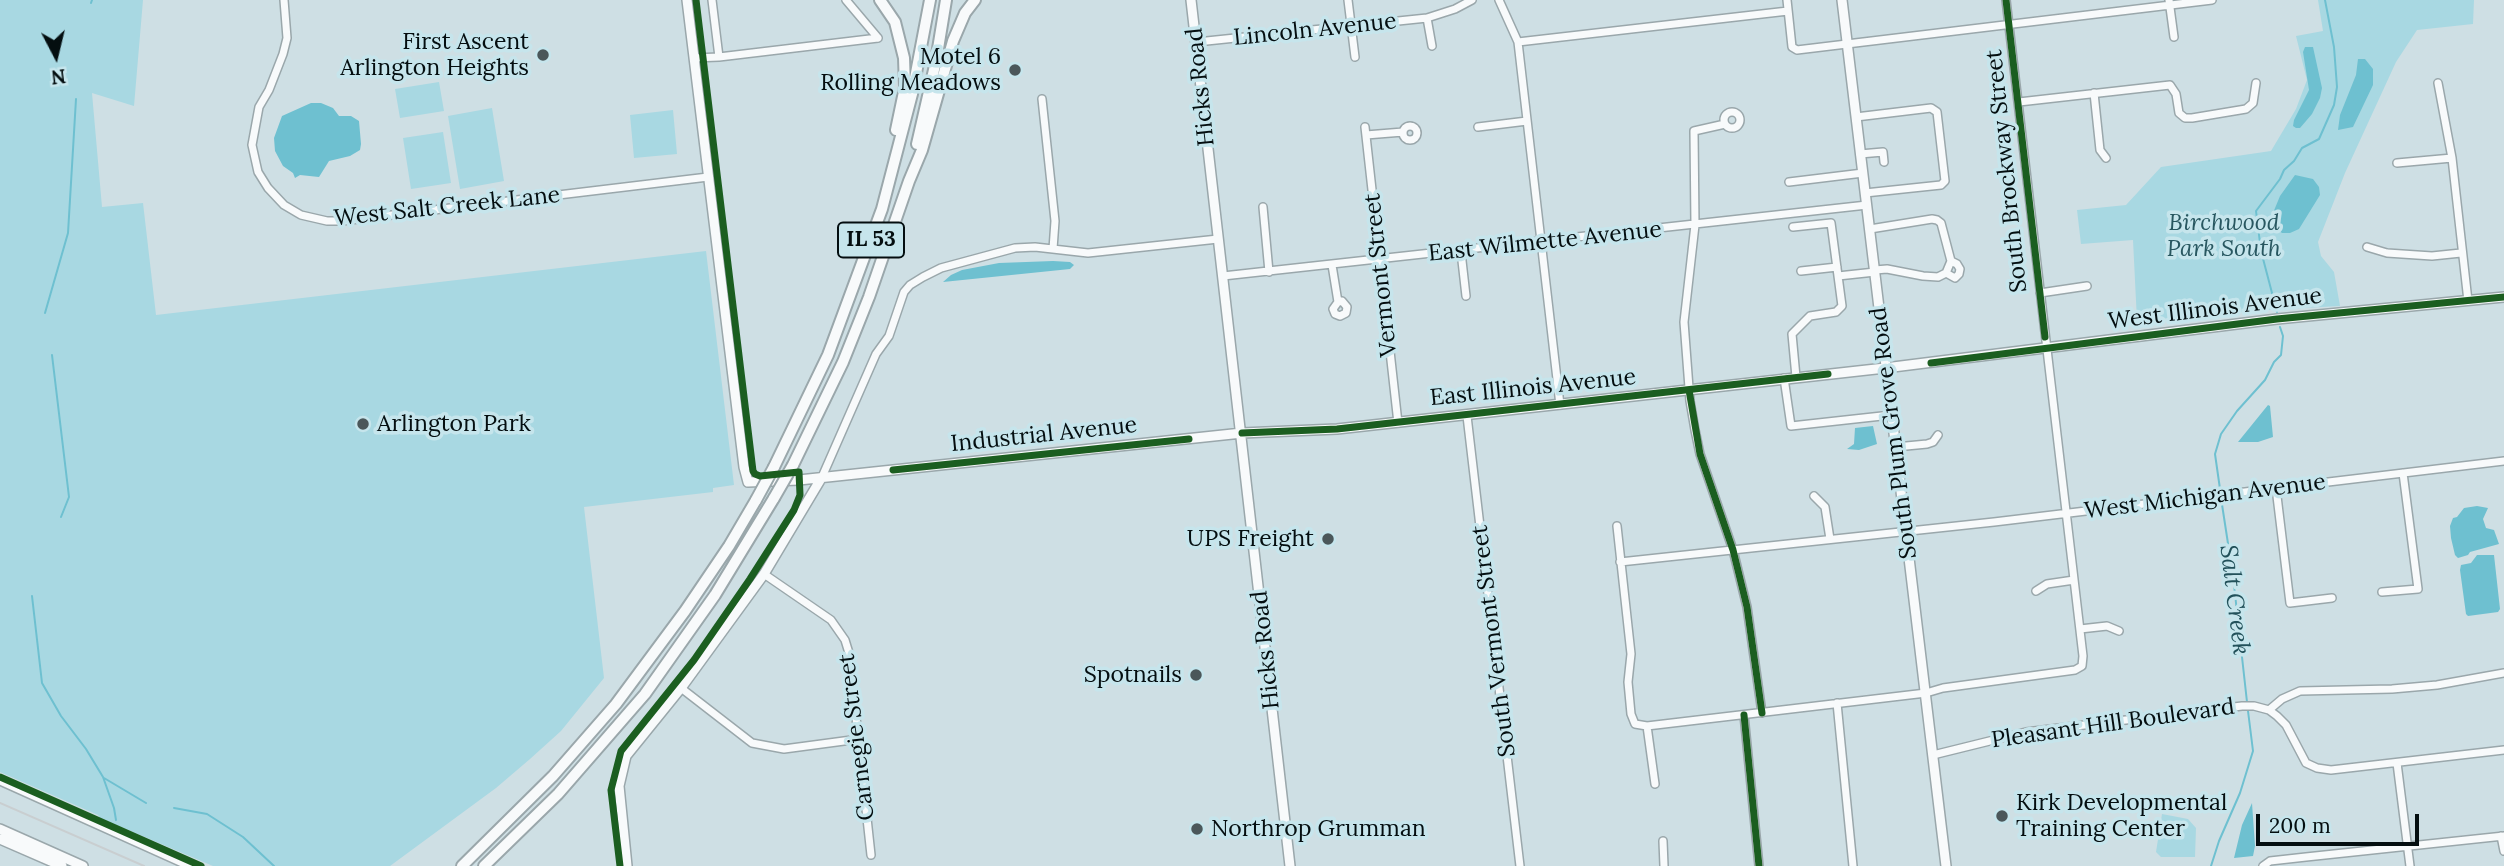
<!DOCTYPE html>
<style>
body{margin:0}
#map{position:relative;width:2504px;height:866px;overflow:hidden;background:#cedfe4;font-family:Lora,serif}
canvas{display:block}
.north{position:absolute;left:21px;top:21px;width:70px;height:70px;-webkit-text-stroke:5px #c6e5ec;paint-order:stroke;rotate:173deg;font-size:19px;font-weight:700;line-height:28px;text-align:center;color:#040e10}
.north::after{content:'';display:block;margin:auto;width:24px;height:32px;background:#040e10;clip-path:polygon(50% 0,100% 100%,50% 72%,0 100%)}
.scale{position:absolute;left:2256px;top:814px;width:163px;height:32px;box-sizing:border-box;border:4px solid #040e10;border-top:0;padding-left:9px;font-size:21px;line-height:24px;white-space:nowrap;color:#040e10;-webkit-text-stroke:5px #c6e5ec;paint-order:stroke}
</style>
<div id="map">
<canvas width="2504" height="866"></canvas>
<div class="north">N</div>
<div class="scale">200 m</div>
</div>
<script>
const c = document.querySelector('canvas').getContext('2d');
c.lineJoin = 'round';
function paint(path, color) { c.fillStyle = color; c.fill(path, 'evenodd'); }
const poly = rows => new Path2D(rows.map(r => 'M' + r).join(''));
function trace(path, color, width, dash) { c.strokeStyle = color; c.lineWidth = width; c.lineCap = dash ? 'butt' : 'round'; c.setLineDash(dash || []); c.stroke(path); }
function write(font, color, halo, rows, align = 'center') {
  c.font = font + ' Lora,serif'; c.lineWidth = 7; c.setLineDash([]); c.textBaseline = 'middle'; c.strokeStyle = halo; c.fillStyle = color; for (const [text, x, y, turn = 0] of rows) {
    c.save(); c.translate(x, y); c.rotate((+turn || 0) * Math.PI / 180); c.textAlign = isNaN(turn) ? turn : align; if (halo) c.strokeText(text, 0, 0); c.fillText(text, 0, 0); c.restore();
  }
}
const green = poly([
 [0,0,143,0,134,106,92,93,102,207,143,203,156,315,706,251,734,485,713,488,713,492,584,507,604,678,561,731,530,759,496,788,390,866,213,866,100,818,98,815,0,772],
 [2318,0,2474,0,2473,24,2417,30,2396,62,2345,173,2318,242,2321,256,2334,272,2340,306,2266,310,2137,321,2133,240,2081,244,2077,210,2126,205,2161,167,2271,151,2296,109,2307,80,2296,36,2323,31],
 [439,82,444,111,400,118,395,89],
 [492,108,504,181,460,189,448,116],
 [673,110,677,154,634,158,630,115],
 [443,132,451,183,411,189,403,138],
 [2162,814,2188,819,2196,828,2195,857,2161,857,2156,852]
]);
const water = poly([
 [2305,47,2313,47,2322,88,2320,98,2312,114,2300,128,2296,128,2293,126,2294,120,2309,90,2303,52],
 [2358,59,2365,59,2373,69,2373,85,2353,127,2338,130,2340,115,2356,75],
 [311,103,321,103,333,108,339,116,351,116,359,121,361,144,360,150,350,156,329,161,319,177,300,175,295,178,293,173,283,166,275,151,274,138,282,116],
 [2295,175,2313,179,2319,187,2320,195,2299,229,2290,233,2282,233,2273,225,2273,213,2280,196],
 [1053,261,1070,262,1074,265,1070,269,943,282,951,275,962,270,999,263],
 [2268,405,2270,406,2273,437,2258,442,2238,442],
 [1873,426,1877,444,1859,450,1847,449,1854,444,1855,428],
 [2477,506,2488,508,2483,519,2486,528,2494,530,2499,544,2470,552,2468,555,2458,558,2455,555,2451,538,2450,526,2453,518,2457,517,2464,508],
 [2477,555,2494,555,2500,609,2498,612,2468,616,2466,614,2460,570,2461,565,2471,563],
 [2252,803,2255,846,2253,856,2234,858,2242,825]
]);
const stream = poly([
 [91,3,92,0],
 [2277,312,2261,251,2256,211,2280,179,2284,170,2294,161,2302,148,2319,139,2334,105,2337,87,2334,47,2325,0],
 [45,313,68,233,76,99],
 [52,355,69,497,61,517],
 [2220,489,2215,454,2221,434,2237,411,2265,380,2274,362,2281,355,2283,336,2280,327],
 [2221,498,2233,576,2247,702],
 [32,596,42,683,61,716,86,749,103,777,114,808,116,820],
 [104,778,146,803],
 [174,808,207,814,243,837,274,866],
 [2211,866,2219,841,2240,793,2253,751,2248,711]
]);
const minor = poly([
 [284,0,287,38,283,54,269,90,259,107,252,145,258,172,268,188,284,205,301,215,327,221,342,221,708,177],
 [712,0,719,57],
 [846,0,878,38],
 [1348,0,1355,57],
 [1499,0,1518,42,1560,405],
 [1787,0,1792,47,1797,50,2212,0],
 [2169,0,2174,37],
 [1427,18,1432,46],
 [1197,42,1427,18,1455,9,1472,0],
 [1518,42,1788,11],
 [694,58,719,57,878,38],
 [2438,83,2452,158,2468,301],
 [2094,93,2100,150,2106,158],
 [1042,99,1055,221,1053,249],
 [2019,102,2170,85,2176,94,2179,113,2185,118,2192,118,2246,109,2253,103,2256,83],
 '1724 120a8 8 0 1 1 16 0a8 8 0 1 1-16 0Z',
 [1856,117,1931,108,1937,112,1945,181,1941,185,1865,193],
 [1725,124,1694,131,1695,225,1684,322,1690,401,1695,430,1700,454,1733,550,1747,607,1762,713],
 '1403 133a7 7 0 1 1 14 0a7 7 0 1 1-14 0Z',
 [1365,127,1398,423],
 [1478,127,1527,121],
 [1366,135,1403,132],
 [1860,154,1883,152,1884,162],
 [2397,163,2452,158],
 [1789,182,1863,173],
 [1263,207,1269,272],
 [1793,227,1831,223,1842,306,1836,312,1810,316,1792,334,1796,377],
 [1870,229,1932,219,1937,220,1941,223,1951,261,1946,273,1938,277,1923,276,1887,269,1875,270],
 [2367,247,2387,253,2432,256,2461,253],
 [1461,252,1466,296],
 [1332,265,1338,302,1333,309,1335,314,1340,316,1346,313,1347,307,1342,301,1338,302],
 [1801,271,1837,267],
 [1946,273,1955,278,1959,274,1960,269,1957,264,1951,261],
 [1223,276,1867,205],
 [1838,276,1875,272],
 [2040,293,2087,286],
 [1784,378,1791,426,1891,415],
 [1467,416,1520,866],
 [1896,447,1927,444,1933,442,1938,435],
 [822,477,876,354,889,336,904,292,910,285,923,277,941,268,1015,248,1035,247,1088,253,1218,239],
 [2276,488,2290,603,2332,598],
 [1814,496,1825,507,1830,539],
 [1617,526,1631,654,1628,682,1631,714,1635,724,1647,726,1655,784],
 [1620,562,1994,522,2504,461],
 [764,574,831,620,845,640,849,653,871,855],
 [2036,591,2047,584,2074,580],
 [2382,592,2418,589,2403,473],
 [2080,629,2107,626,2119,631],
 [681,688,752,743,784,749,859,739],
 [1837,703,1853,866],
 [2269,710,2282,699,2300,691,2392,689,2437,685,2504,673],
 [1744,715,1759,866],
 [1647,726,1926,693,1943,688,2075,670,2082,666,2083,656,2006,0],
 [1933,755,2026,732,2242,706,2254,706,2269,710,2277,716,2286,725,2306,763,2317,768,2331,770,2504,750],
 [2397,763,2410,866],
 [0,781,189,866],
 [2501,836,2504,851],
 [1663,841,1664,866],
 [2263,866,2270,861,2306,857,2504,836]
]);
const major = poly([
 [687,0,744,467,748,482,799,480,1242,433,1337,429,1885,368,2277,319,2504,297],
 [1191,0,1290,866],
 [1842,0,1946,866],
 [0,829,83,866],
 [0,839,62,866],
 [627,866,619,786,626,756,681,688,764,574,822,477]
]);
const highway = poly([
 [880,0,895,22,904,58,905,87,896,130],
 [917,144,936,61,946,0],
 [793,465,843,362,869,297,909,181,922,150,953,41,965,13,975,0],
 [774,467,828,355,882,209,912,94,930,0],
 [462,866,553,776,616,704,685,611,729,546,756,500],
 [484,866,558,794,645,694,715,595,774,498]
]);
const rail = poly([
 [0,803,144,866]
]);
const highwayBridge = poly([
 [774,498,793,465],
 [756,500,774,467]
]);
const cycleway = poly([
 [2006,0,2045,337],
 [1931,363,2277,319,2504,297],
 [1689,390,1700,454,1733,550,1747,607,1762,713],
 [1242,433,1337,429,1828,374],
 [893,470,1189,439],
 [1744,715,1759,866],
 [0,777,201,866],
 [620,866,611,790,621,751,694,660,750,579,794,510,800,495,799,472,760,476,755,474,753,471,696,0]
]);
const markers = [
 [543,55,7,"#4b575a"],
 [1015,70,7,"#4b575a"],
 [363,424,7,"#4b575a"],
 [1328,539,7,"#4b575a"],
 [1196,675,7,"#4b575a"],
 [2002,816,7,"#4b575a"],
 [1197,829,7,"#4b575a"]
];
const shields = [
 [871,240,66]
];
const shieldNames = [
 ["IL 53",871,240]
];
const streetNames = [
 ["Lincoln Avenue",1315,30,-6],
 ["Hicks Road",1201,87,-96],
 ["South Brockway Street",2007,171,-96],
 ["West Salt Creek Lane",447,207,-6],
 ["East Wilmette Avenue",1545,242,-6],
 ["Vermont Street",1381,275,-96],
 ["West Illinois Avenue",2215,309,-7],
 ["East Illinois Avenue",1533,388,-6],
 ["South Plum Grove Road",1894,433,-97],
 ["Industrial Avenue",1044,435,-6],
 ["West Michigan Avenue",2205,497,-7],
 ["South Vermont Street",1494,641,-97],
 ["Hicks Road",1266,650,-96],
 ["Pleasant Hill Boulevard",2113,724,-8],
 ["Carnegie Street",857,737,-97]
];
const poiNames = [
 ["First Ascent",529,42],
 ["Arlington Heights",529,68],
 ["Motel 6",1001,57],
 ["Rolling Meadows",1001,83],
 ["Arlington Park",377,424,"left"],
 ["UPS Freight",1314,539],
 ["Spotnails",1182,675],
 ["Kirk Developmental",2016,803,"left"],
 ["Training Center",2016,829,"left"],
 ["Northrop Grumman",1211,829,"left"]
];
const parkNames = [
 ["Birchwood",2224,223],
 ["Park South",2224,249]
];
const waterNames = [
 ["Salt Creek",2234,600,83]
];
paint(green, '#a8d8e2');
paint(water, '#6ec0d0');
trace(stream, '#6ec0d0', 2);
trace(minor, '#9aa7ab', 10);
trace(major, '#9aa7ab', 12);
trace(highway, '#9aa7ab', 14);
trace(minor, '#f8fafb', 7);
trace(major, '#f8fafb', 9);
trace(highway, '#f8fafb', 10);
trace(rail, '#c9ced0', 2);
trace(highwayBridge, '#9aa7ab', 14, []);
trace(highwayBridge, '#f8fafb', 10);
trace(cycleway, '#1b5e20', 7);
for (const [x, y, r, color] of markers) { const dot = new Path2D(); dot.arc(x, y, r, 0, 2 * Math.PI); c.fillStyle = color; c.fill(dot); trace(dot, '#c6e5ec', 2.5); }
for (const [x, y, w] of shields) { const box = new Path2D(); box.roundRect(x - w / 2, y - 17.5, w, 35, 5); c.fillStyle = '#c6e5ec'; c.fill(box); trace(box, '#040e10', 2); }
write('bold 21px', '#040e10', null, shieldNames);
write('23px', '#040e10', '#c6e5ec', streetNames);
write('23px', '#040e10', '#c6e5ec', poiNames, 'right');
write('italic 23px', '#285760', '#c6e5ec', parkNames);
write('italic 24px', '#22515a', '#c6e5ec', waterNames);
</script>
